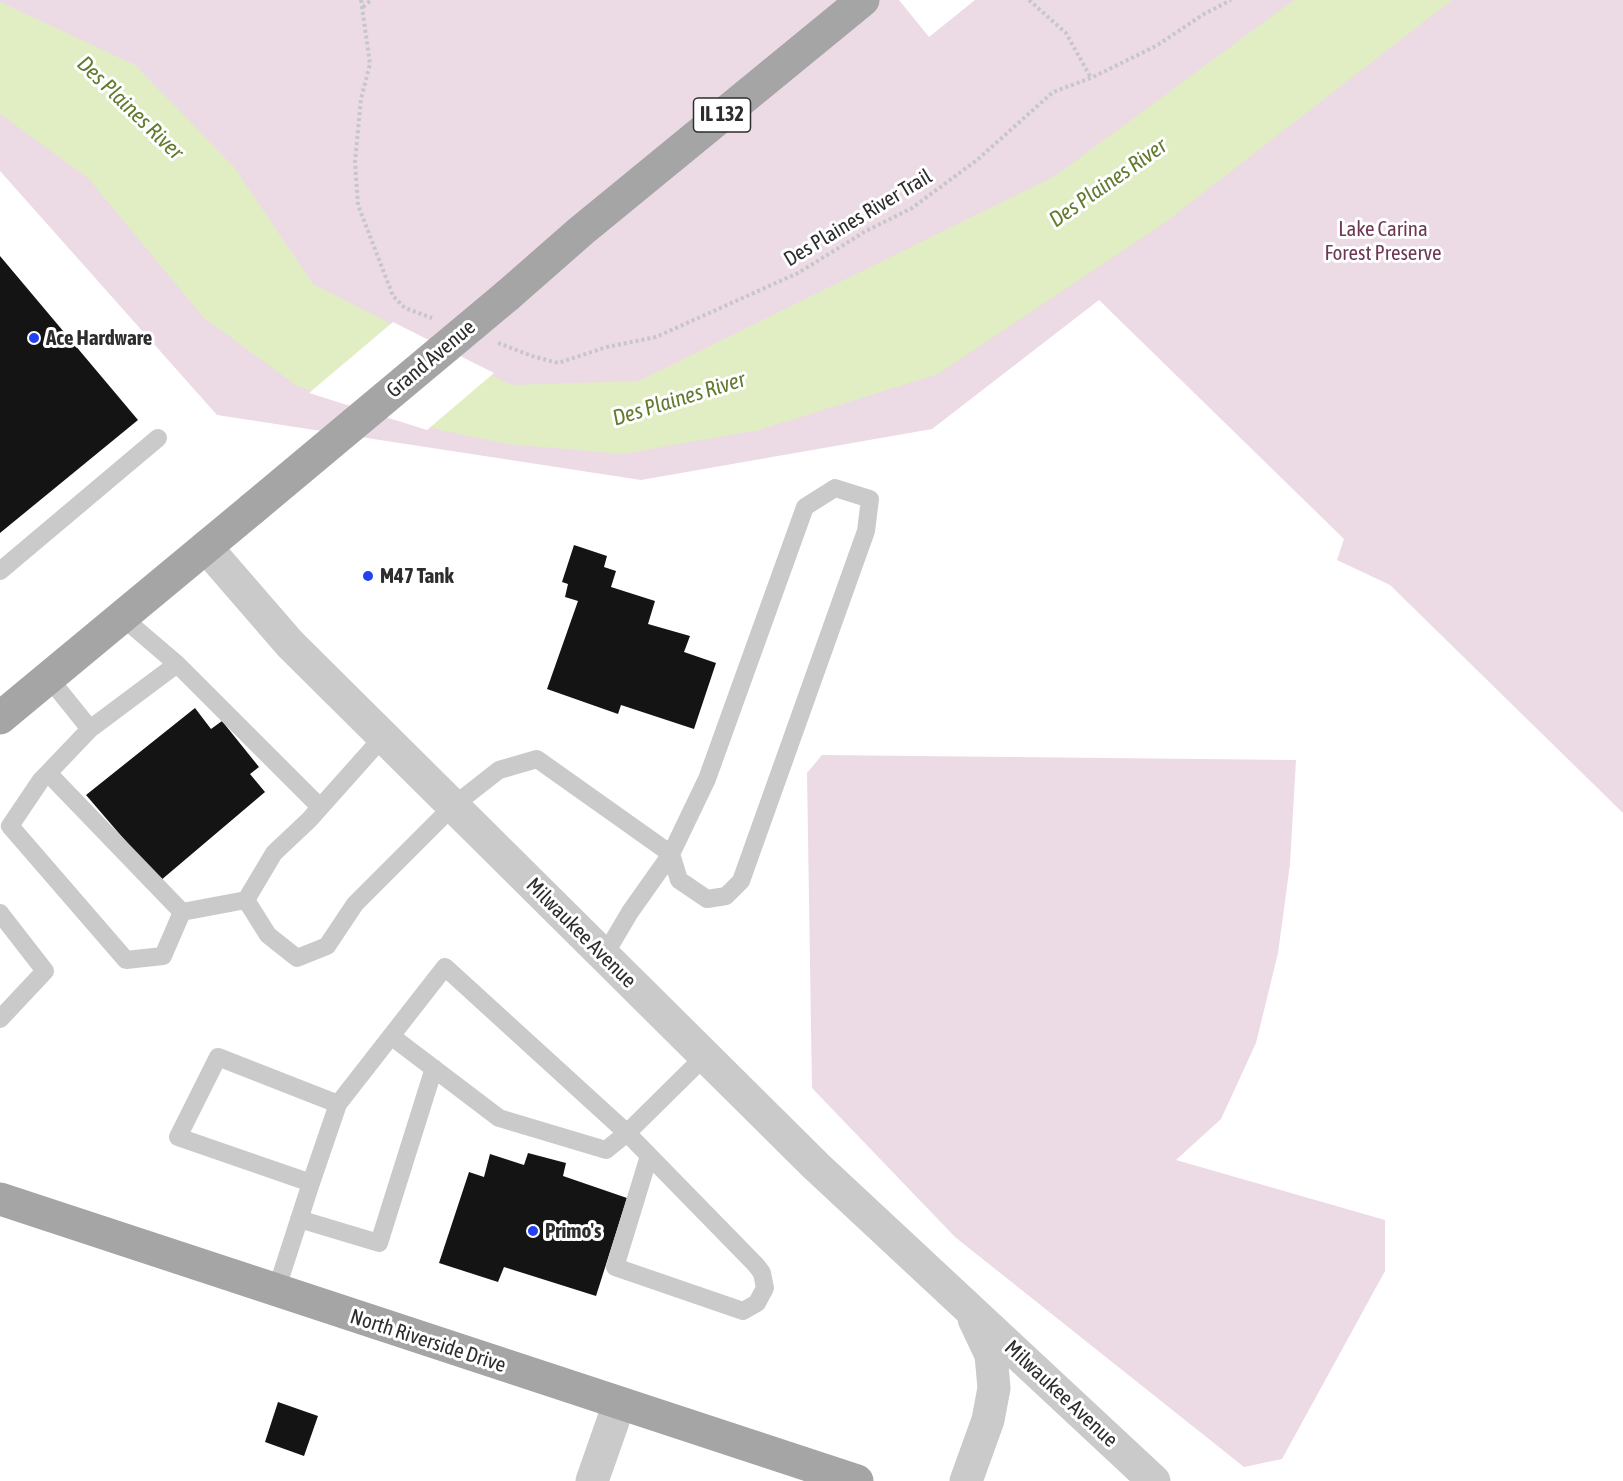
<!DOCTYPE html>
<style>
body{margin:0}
canvas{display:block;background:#fff}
</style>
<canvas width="1623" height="1481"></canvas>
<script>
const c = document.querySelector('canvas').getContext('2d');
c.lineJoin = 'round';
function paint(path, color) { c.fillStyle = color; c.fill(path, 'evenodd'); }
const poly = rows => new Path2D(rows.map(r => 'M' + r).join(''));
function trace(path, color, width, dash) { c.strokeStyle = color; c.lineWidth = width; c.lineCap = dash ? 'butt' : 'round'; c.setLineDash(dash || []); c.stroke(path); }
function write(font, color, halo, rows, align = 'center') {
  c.font = font + ' "Asap Condensed",sans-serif'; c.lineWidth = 6; c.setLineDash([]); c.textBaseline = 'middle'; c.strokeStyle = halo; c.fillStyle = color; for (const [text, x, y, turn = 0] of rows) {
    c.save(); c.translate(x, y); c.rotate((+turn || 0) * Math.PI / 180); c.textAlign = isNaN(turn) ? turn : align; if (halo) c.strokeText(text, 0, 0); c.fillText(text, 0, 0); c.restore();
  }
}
const green = poly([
 [0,0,899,0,929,37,975,0,1623,0,1623,813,1390,585,1337,560,1344,539,1099,300,932,429,641,480,217,415,0,171],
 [822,755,1296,760,1290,864,1278,953,1256,1043,1221,1119,1176,1160,1385,1220,1385,1271,1282,1459,1244,1467,955,1237,812,1088,807,773]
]);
const water = poly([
 [1294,0,1452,0,1163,224,938,374,759,430,622,454,508,444,440,430,297,386,203,317,88,178,0,114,0,2,135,65,234,167,313,284,511,385,639,381,1055,176]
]);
const pier = poly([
 [393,322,494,373,427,430,309,393]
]);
const building = poly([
 [0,256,138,420,0,533],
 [574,545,607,556,604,567,616,571,611,587,655,601,648,624,690,636,684,652,716,663,694,729,621,705,618,714,547,689,578,601,565,597,568,584,562,582],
 [195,708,211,729,222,721,259,767,250,774,265,792,160,881,86,795],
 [528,1153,566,1163,563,1176,627,1198,596,1296,504,1267,498,1282,439,1263,469,1172,484,1177,490,1154,524,1165],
 [278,1402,318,1416,304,1456,265,1442]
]);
const path = poly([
 [361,0,370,64,361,99,355,162,358,205,393,296,405,308,432,318],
 [1029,0,1066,33,1091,78],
 [363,7,371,0],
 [498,343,532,356,558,363,607,347,656,337,798,273,866,231,912,208,977,160,1053,92,1091,78,1156,46,1204,14,1231,0]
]);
const service = poly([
 [0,571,158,438],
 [122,617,177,664,320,807],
 [49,678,90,729],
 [383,737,309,820,274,853,246,900,268,935,297,958,327,946,355,904,453,806,499,770,537,759,671,854,679,880,707,899,726,896,741,881,866,531,870,499,835,488,805,507,707,779,671,854,630,912,604,956],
 [48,773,182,912,163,956,126,960,10,826,41,780,48,773,90,729,177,664],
 [182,912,246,900],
 [0,913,45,971,0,1019],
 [391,1036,499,1118,606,1150,627,1133,756,1265,762,1273,765,1288,757,1303,743,1311,615,1267,649,1156],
 [311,1183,338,1104],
 [299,1219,379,1243,434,1068],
 [276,1291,311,1183,178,1137,218,1057,338,1104,445,967,627,1133,705,1056]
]);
const minor = poly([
 [206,547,290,644,816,1166,1154,1481],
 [592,1481,619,1404],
 [966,1481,988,1420,994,1388,991,1355,974,1319]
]);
const primary = poly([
 [508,295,581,231,863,0],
 [0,718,252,509],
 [0,1199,857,1481]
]);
const primaryBridge = poly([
 [252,509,508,295]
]);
const markers = [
 [34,338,6,"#2241f2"],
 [368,576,6,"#2241f2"],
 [533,1231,6,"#2241f2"]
];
const shields = [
 [722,115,57]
];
const shieldNames = [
 ["IL 132",722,115]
];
const streetNames = [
 ["Des Plaines River Trail",858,218,-31],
 ["Grand Avenue",431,359,-40],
 ["Milwaukee Avenue",581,933,45],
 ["North Riverside Drive",428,1341,18],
 ["Milwaukee Avenue",1061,1394,43]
];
const parkNames = [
 ["Lake Carina",1383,229],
 ["Forest Preserve",1383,253]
];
const poiNames = [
 ["Ace Hardware",46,338],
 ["M47 Tank",380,576],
 ["Primo's",545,1231]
];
const waterNames = [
 ["Des Plaines River",130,108,44],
 ["Des Plaines River",1108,183,-35],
 ["Des Plaines River",679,399,-17]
];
paint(green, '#ecdae5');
paint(water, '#e1eec4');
paint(pier, '#fff');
paint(building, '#141414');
trace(path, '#c7c7c7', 4, [3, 3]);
trace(service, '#cacaca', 18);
trace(minor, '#cacaca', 33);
trace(primary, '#a5a5a5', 33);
trace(primaryBridge, '#a5a5a5', 33);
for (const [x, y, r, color] of markers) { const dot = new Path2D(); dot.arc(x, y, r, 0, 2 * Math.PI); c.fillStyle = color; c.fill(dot); trace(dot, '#fff', 2); }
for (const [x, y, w] of shields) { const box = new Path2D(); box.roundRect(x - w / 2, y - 17, w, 34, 4.5); c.fillStyle = '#fff'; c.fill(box); trace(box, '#2d2d2d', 1.5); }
write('bold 20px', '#2d2d2d', null, shieldNames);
write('21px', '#2d2d2d', '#fff', streetNames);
write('21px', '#6c3854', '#fff', parkNames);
write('bold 21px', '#2d2d2d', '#fff', poiNames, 'left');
write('italic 22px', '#637b2f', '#fff', waterNames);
</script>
